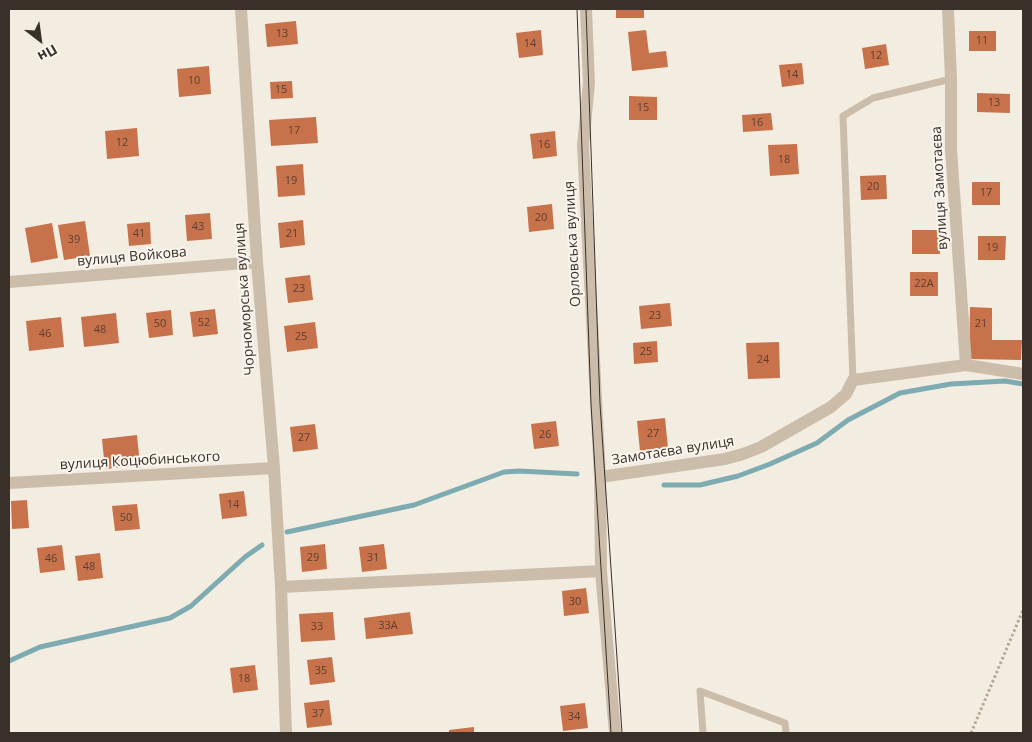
<!DOCTYPE html>
<meta charset="utf-8">
<style>
body{margin:0}
#map{position:relative;width:1032px;height:742px;overflow:hidden;background:#f3ece0;font-family:"Open Sans",sans-serif}
canvas{display:block}
.frame{position:absolute;inset:0;border:10px solid #3a302a;pointer-events:none}
.north{position:absolute;left:15px;top:15px;width:50px;height:50px;-webkit-text-stroke:4px #fbf5ed;paint-order:stroke;rotate:150deg;font-size:14px;font-weight:700;line-height:20px;text-align:center;color:#3a302a}
.north::after{content:'';display:block;margin:auto;width:18px;height:22px;background:#3a302a;clip-path:polygon(50% 0,100% 100%,50% 72%,0 100%)}
</style>
<div id="map">
<canvas width="1032" height="742"></canvas>
<div class="frame"></div>
<div class="north">Пн</div>
</div>
<script>
const c = document.querySelector('canvas').getContext('2d');
c.lineJoin = 'round';
const poly = rows => new Path2D(rows.map(r => 'M' + r).join(''));
function trace(path, color, width, dash) { c.strokeStyle = color; c.lineWidth = width; c.lineCap = dash ? 'butt' : 'round'; c.setLineDash(dash || []); c.stroke(path); }
function paint(path, color) { c.fillStyle = color; c.fill(path, 'evenodd'); }
function write(font, color, halo, rows, align = 'center') {
  c.font = font + ' "Open Sans",sans-serif'; c.lineWidth = 4; c.setLineDash([]); c.textBaseline = 'middle'; c.strokeStyle = halo; c.fillStyle = color; for (const [text, x, y, turn = 0] of rows) {
    c.save(); c.translate(x, y); c.rotate((+turn || 0) * Math.PI / 180); c.textAlign = isNaN(turn) ? turn : align; if (halo) c.strokeText(text, 0, 0); c.fillText(text, 0, 0); c.restore();
  }
}
const stream = poly([
 [664,485,700,485,738,476,770,464,817,443,848,420,900,393,951,384,1005,381,1023,384],
 [287,532,414,505,504,472,519,471,577,474],
 [9,661,40,647,170,618,191,606,245,557,262,545]
]);
const building = poly([
 [616,9,644,9,644,18,616,18],
 [296,21,298,44,267,47,265,24],
 [541,30,543,55,519,58,516,33],
 [646,30,649,53,666,51,668,67,632,71,628,32],
 [969,31,996,31,996,51,969,51],
 [886,44,889,65,865,69,862,48],
 [802,63,804,84,782,87,779,65],
 [209,66,211,94,179,97,177,69],
 [292,81,293,98,271,99,270,82],
 [977,93,1010,94,1010,113,977,112],
 [629,96,657,97,657,120,629,120],
 [771,113,773,130,743,132,742,115],
 [316,117,318,143,271,146,269,120],
 [137,128,139,156,107,159,105,131],
 [555,131,557,156,533,159,530,134],
 [797,144,799,174,770,176,768,145],
 [303,164,305,195,278,197,276,166],
 [886,175,887,199,861,200,860,176],
 [972,182,1000,182,1000,205,972,205],
 [552,204,554,229,529,232,527,207],
 [210,213,212,239,187,241,185,215],
 [303,220,305,245,280,248,278,223],
 [85,221,90,256,64,260,58,225],
 [150,222,151,244,129,246,127,224],
 [52,223,58,258,31,263,25,228],
 [912,230,940,230,940,254,912,254],
 [978,236,1006,236,1005,260,978,260],
 [910,272,938,272,938,296,910,296],
 [310,275,313,300,288,303,285,278],
 [670,303,672,326,641,329,639,306],
 [970,307,992,308,992,340,1022,340,1021,360,969,359],
 [215,309,218,334,193,337,190,312],
 [171,310,173,335,149,338,146,313],
 [116,313,119,343,84,347,81,317],
 [61,317,64,347,29,351,26,321],
 [315,322,318,348,287,352,284,326],
 [657,341,658,362,634,364,633,343],
 [779,342,780,378,748,379,746,343],
 [665,418,668,448,640,451,637,421],
 [556,421,559,446,534,449,531,424],
 [315,424,318,449,293,452,290,427],
 [137,435,140,465,105,469,102,439],
 [244,491,247,516,222,519,219,494],
 [27,500,29,528,12,529,11,501],
 [137,504,140,529,115,531,112,506],
 [325,544,327,569,302,572,300,547],
 [384,544,387,569,362,572,359,547],
 [62,545,65,570,40,573,37,548],
 [100,553,103,578,78,581,75,556],
 [586,588,589,613,564,616,562,591],
 [333,612,335,640,301,642,299,614],
 [410,612,413,634,366,639,364,618],
 [332,657,335,682,310,685,307,660],
 [255,665,258,690,233,693,230,668],
 [329,700,332,725,307,728,304,703],
 [585,703,588,728,563,731,560,706],
 [474,727,474,733,449,733,449,730]
]);
const path = poly([
 [971,733,1023,610]
]);
const lane = poly([
 [853,380,843,116,873,98,951,79],
 [703,733,700,691,785,723,786,733]
]);
const street = poly([
 [241,9,257,262,274,468,281,587,286,733],
 [586,9,589,83,583,146,600,477,601,571,615,733],
 [948,9,951,79,951,149,966,365],
 [9,282,257,262],
 [600,477,725,459,743,454,761,447,831,407,846,394,853,380,966,365,1023,374],
 [9,483,274,468],
 [281,587,601,571]
]);
const tram = poly([
 [577,9,591,404,611,733],
 [586,9,600,404,622,733]
]);
const numberNames = [
 ["13",282,34],
 ["11",982,41],
 ["14",530,44],
 ["12",876,56],
 ["14",792,75],
 ["10",194,81],
 ["15",281,90],
 ["13",994,103],
 ["15",643,108],
 ["16",757,123],
 ["17",294,131],
 ["12",122,143],
 ["16",544,145],
 ["18",784,160],
 ["19",291,181],
 ["20",873,187],
 ["17",986,193],
 ["20",541,218],
 ["43",198,227],
 ["41",139,234],
 ["21",292,234],
 ["39",74,240],
 ["19",992,248],
 ["22А",924,284],
 ["23",299,289],
 ["23",655,316],
 ["52",204,323],
 ["50",160,324],
 ["21",981,324],
 ["48",100,330],
 ["46",45,334],
 ["25",301,337],
 ["25",646,352],
 ["24",763,360],
 ["27",653,434],
 ["26",545,435],
 ["27",304,438],
 ["14",233,505],
 ["50",126,518],
 ["29",313,558],
 ["31",373,558],
 ["46",51,559],
 ["48",89,567],
 ["30",575,602],
 ["33А",388,626],
 ["33",317,627],
 ["35",321,671],
 ["18",244,679],
 ["37",318,714],
 ["34",574,717]
];
const streetNames = [
 ["вулиця Замотаєва",940,188,-93],
 ["Орловська вулиця",573,244,-93],
 ["вулиця Войкова",132,257,-5],
 ["Чорноморська вулиця",245,299,-94],
 ["Замотаєва вулиця",673,451,-9],
 ["вулиця Коцюбинського",140,461,-3]
];
trace(stream, '#7eabb1', 5);
paint(building, '#c7724a');
trace(path, '#b8a795', 3, [2.5, 2.5]);
trace(lane, '#ccbdab', 7);
trace(street, '#ccbdab', 12);
trace(tram, '#3a302a', 1);
write('11px', '#5d4032', null, numberNames);
write('14px', '#3a302a', '#fbf5ed', streetNames);
</script>
